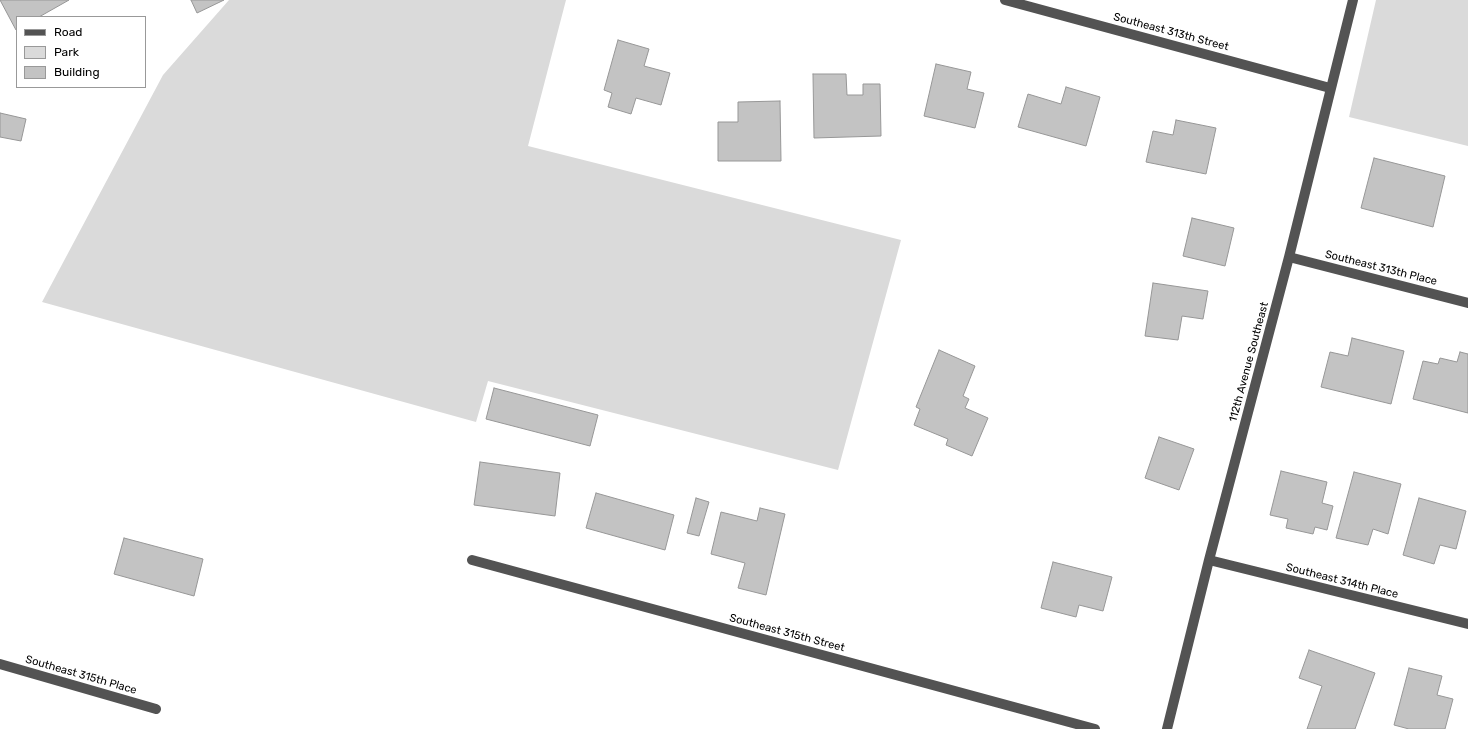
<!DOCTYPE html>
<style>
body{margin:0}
#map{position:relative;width:1468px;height:729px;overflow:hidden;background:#fff;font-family:Rubik,sans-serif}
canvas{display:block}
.legend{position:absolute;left:16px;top:16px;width:130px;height:72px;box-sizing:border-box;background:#fff;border:1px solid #999;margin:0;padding:5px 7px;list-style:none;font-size:12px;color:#000}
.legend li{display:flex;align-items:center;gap:8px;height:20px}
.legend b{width:20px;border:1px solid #999}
</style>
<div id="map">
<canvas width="1468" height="729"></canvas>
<ul class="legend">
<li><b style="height:5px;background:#535353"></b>Road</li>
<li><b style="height:11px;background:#dadada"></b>Park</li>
<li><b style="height:11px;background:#c3c3c3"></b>Building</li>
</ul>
</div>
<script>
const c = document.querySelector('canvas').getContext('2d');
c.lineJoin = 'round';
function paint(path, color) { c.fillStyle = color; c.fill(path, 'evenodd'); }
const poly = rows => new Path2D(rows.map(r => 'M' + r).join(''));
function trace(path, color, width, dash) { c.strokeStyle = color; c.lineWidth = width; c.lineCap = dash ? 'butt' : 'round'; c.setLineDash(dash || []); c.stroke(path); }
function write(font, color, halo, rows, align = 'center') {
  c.font = font + ' Rubik,sans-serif'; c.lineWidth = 3.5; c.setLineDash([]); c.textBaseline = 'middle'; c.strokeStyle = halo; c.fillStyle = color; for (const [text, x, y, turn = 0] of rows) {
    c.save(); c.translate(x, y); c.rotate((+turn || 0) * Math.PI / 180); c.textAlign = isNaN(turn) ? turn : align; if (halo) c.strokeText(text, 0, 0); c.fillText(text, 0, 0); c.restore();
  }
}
const green = poly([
 [229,0,566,0,528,146,901,240,838,470,488,381,476,422,42,302,163,75],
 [1376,0,1468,0,1468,146,1349,117]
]);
const building = poly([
 [0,0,69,0,39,17,17,17,17,29,16,30,0,0],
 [191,0,224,0,197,13,191,0],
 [618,40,649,49,644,66,670,73,661,105,636,98,631,114,608,107,612,93,604,90,618,40],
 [936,64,971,72,967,89,984,93,975,128,924,116,936,64],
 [813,74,846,74,847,95,863,95,863,84,880,84,881,136,814,138,813,74],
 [1066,87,1100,97,1086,146,1018,127,1028,94,1061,104,1066,87],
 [780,101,781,161,718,161,718,122,738,122,738,102,780,101],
 [0,113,26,119,21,141,0,137,0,113],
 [1176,120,1216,128,1206,174,1146,162,1153,131,1173,135,1176,120],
 [1374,158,1445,176,1433,227,1361,208,1374,158],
 [1192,218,1234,228,1225,266,1183,256,1192,218],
 [1153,283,1208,291,1203,319,1182,316,1178,340,1145,336,1153,283],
 [1352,338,1404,351,1391,404,1321,387,1330,352,1348,356,1352,338],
 [939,350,975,366,963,396,969,399,965,408,988,418,972,456,946,445,948,439,914,425,920,409,916,407,939,350],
 [1460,352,1468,354,1468,413,1413,399,1423,361,1438,364,1440,358,1457,362,1460,352],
 [494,388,598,415,590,446,486,419,494,388],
 [1159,437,1194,449,1179,490,1145,478,1159,437],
 [480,462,560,473,555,516,474,505,480,462],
 [1281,471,1327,482,1322,503,1333,506,1327,530,1315,527,1313,534,1286,528,1288,519,1270,515,1281,471],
 [1354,472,1401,484,1388,534,1373,529,1368,545,1336,538,1354,472],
 [596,493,674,515,665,550,586,528,596,493],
 [696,498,709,502,699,536,687,533,696,498],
 [1419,498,1466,511,1456,549,1440,545,1434,564,1403,555,1419,498],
 [760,508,785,514,766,595,738,588,745,563,711,554,721,512,757,521,760,508],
 [124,538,203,559,194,596,114,574,124,538],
 [1053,562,1112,577,1103,611,1079,605,1076,617,1041,608,1053,562],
 [1309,650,1375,673,1355,729,1307,729,1322,686,1299,678,1309,650],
 [1409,668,1442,676,1437,695,1453,699,1445,729,1409,729,1394,725,1409,668]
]);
const minor = poly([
 [1005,0,1330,88],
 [1289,257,1468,303],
 [472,560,1095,729],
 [1209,560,1468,624],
 [0,664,156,709],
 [1167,729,1209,560,1289,257,1353,0]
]);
const streetNames = [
 ["Southeast 313th Street",1171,32,15],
 ["Southeast 313th Place",1381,268,14],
 ["112th Avenue Southeast",1249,362,-75],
 ["Southeast 314th Place",1342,581,14],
 ["Southeast 315th Street",787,633,15],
 ["Southeast 315th Place",81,675,16]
];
paint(green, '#dadada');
paint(building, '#c3c3c3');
trace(building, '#979797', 1);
trace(minor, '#535353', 10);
write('11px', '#000', '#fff', streetNames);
</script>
